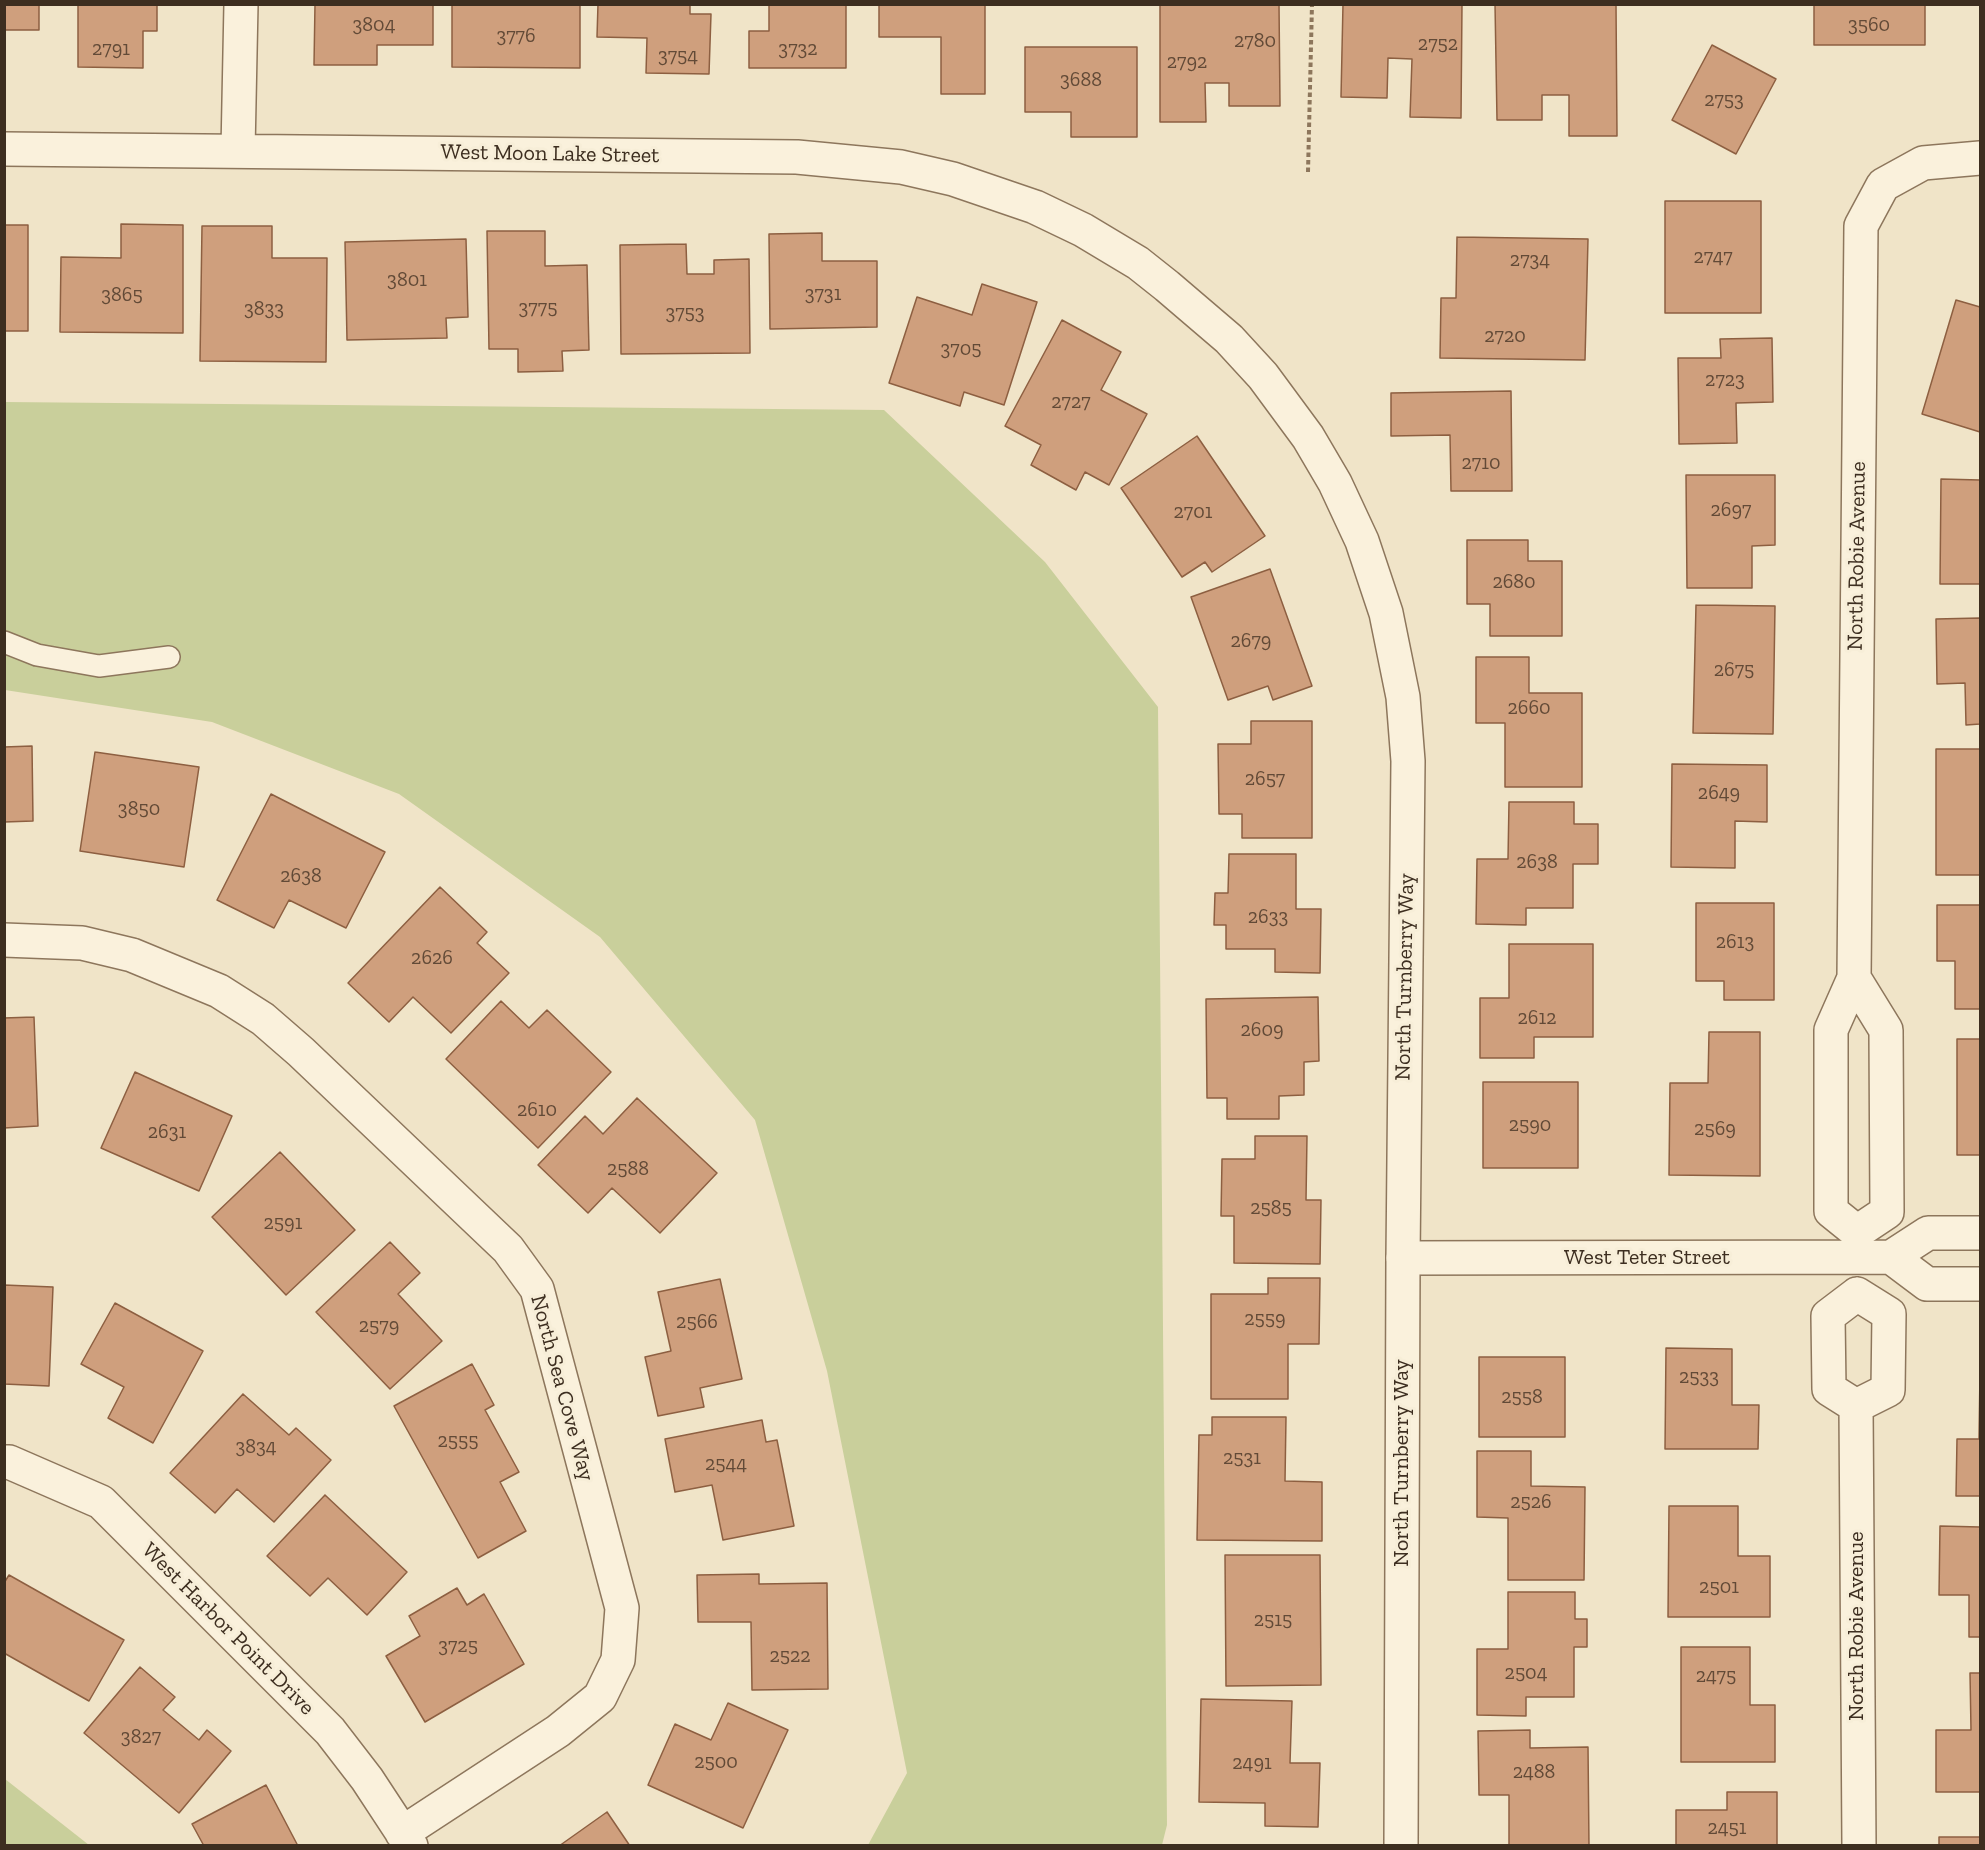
<!DOCTYPE html>
<style>
body{margin:0}
#map{position:relative;width:1985px;height:1850px;overflow:hidden;background:#f0e4c8;font-family:"Zilla Slab",serif}
canvas{display:block}
.frame{position:absolute;inset:0;border:6px solid #3d2e20;pointer-events:none}
</style>
<div id="map">
<canvas width="1985" height="1850"></canvas>
<div class="frame"></div>
</div>
<script>
const c = document.querySelector('canvas').getContext('2d');
c.lineJoin = 'round';
function paint(path, color) { c.fillStyle = color; c.fill(path, 'evenodd'); }
const poly = rows => new Path2D(rows.map(r => 'M' + r).join(''));
function trace(path, color, width, dash) { c.strokeStyle = color; c.lineWidth = width; c.lineCap = dash ? 'butt' : 'round'; c.setLineDash(dash || []); c.stroke(path); }
function write(font, color, halo, rows, align = 'center') {
  c.font = font + ' "Zilla Slab",serif'; c.lineWidth = 6; c.setLineDash([]); c.textBaseline = 'middle'; c.strokeStyle = halo; c.fillStyle = color; for (const [text, x, y, turn = 0] of rows) {
    c.save(); c.translate(x, y); c.rotate((+turn || 0) * Math.PI / 180); c.textAlign = isNaN(turn) ? turn : align; if (halo) c.strokeText(text, 0, 0); c.fillText(text, 0, 0); c.restore();
  }
}
const green = poly([
 [5,402,884,410,1045,562,1158,707,1167,1825,1162,1845,868,1845,907,1773,827,1371,755,1120,600,937,399,794,212,722,5,690],
 [5,1779,89,1845,5,1845]
]);
const building = poly([
 [4,4,39,4,39,30,4,30,4,4],
 [78,4,157,4,157,31,143,31,143,68,78,67,78,4],
 [315,4,433,4,433,45,377,45,377,65,314,65,315,4],
 [452,4,580,4,580,68,452,67,452,4],
 [598,4,690,4,690,14,711,14,709,74,646,73,647,38,597,37,598,4],
 [769,4,846,4,846,68,749,68,749,31,769,31,769,4],
 [879,4,985,4,985,94,941,94,941,37,879,37,879,4],
 [1160,4,1279,4,1280,106,1229,106,1229,83,1205,83,1206,122,1160,122,1160,4],
 [1343,4,1462,4,1461,118,1410,117,1412,59,1388,58,1387,98,1341,97,1343,4],
 [1495,4,1616,4,1617,136,1569,136,1569,95,1542,95,1542,120,1497,120,1495,4],
 [1814,4,1925,4,1925,45,1814,45,1814,4],
 [1712,45,1776,79,1736,154,1672,120,1712,45],
 [1025,47,1137,47,1137,137,1071,137,1071,112,1025,112,1025,47],
 [1665,201,1761,201,1761,313,1665,313,1665,201],
 [121,224,183,225,183,333,60,332,61,257,121,258,121,224],
 [4,225,28,225,28,331,4,331,4,225],
 [202,226,272,226,272,258,327,258,326,362,200,361,202,226],
 [487,231,545,231,545,266,587,265,589,350,562,351,563,371,518,372,518,349,489,349,487,231],
 [822,233,822,261,877,261,877,327,770,329,769,234,822,233],
 [1457,237,1588,239,1585,360,1440,358,1441,298,1456,298,1457,237],
 [466,239,468,317,446,318,447,338,347,340,345,242,466,239],
 [686,244,687,274,714,274,714,260,749,259,750,353,621,354,620,245,686,244],
 [982,284,1037,302,1004,405,964,392,960,406,889,383,917,297,972,315,982,284],
 [1956,300,1980,307,1980,432,1922,414,1956,300],
 [1062,320,1121,352,1101,390,1147,414,1109,485,1085,472,1076,490,1031,465,1041,445,1005,426,1062,320],
 [1772,338,1773,402,1736,403,1737,443,1679,444,1678,358,1721,358,1720,339,1772,338],
 [1511,391,1512,491,1451,491,1450,435,1391,436,1391,393,1511,391],
 [1197,436,1265,536,1212,572,1205,562,1182,577,1121,488,1197,436],
 [1686,475,1775,475,1775,545,1752,546,1752,588,1687,588,1686,475],
 [1941,479,1980,480,1980,584,1940,584,1941,479],
 [1467,540,1528,540,1528,561,1562,561,1562,636,1490,636,1490,604,1467,604,1467,540],
 [1270,569,1312,686,1273,700,1268,686,1228,700,1191,597,1270,569],
 [1696,605,1775,606,1773,734,1693,733,1696,605],
 [1980,618,1980,724,1966,725,1965,683,1937,684,1936,619,1980,618],
 [1476,657,1529,657,1529,693,1582,693,1582,787,1505,787,1505,723,1476,723,1476,657],
 [1251,721,1312,721,1312,838,1242,838,1242,814,1219,814,1218,744,1251,744,1251,721],
 [32,746,33,821,4,822,4,747,32,746],
 [1936,749,1980,749,1980,875,1936,875,1936,749],
 [95,752,199,767,184,867,80,851,95,752],
 [1672,764,1767,765,1767,822,1735,821,1735,868,1671,867,1672,764],
 [271,794,385,852,346,928,289,900,274,928,217,900,271,794],
 [1509,802,1574,802,1574,824,1598,824,1598,864,1573,864,1573,908,1526,908,1526,925,1476,924,1477,859,1508,859,1509,802],
 [1229,854,1296,854,1296,909,1321,909,1320,973,1275,972,1275,949,1226,949,1226,925,1214,925,1215,893,1228,893,1229,854],
 [440,887,487,932,477,943,509,973,451,1033,413,997,389,1022,348,983,440,887],
 [1696,903,1774,903,1774,1000,1724,1000,1724,981,1696,981,1696,903],
 [1937,905,1980,905,1980,1009,1955,1009,1955,961,1937,961,1937,905],
 [1509,944,1593,944,1593,1037,1534,1037,1534,1058,1480,1058,1480,998,1509,998,1509,944],
 [1318,997,1319,1061,1304,1062,1304,1095,1279,1096,1279,1119,1227,1119,1227,1098,1207,1098,1206,999,1318,997],
 [501,1001,529,1028,547,1010,611,1072,538,1148,446,1059,501,1001],
 [34,1017,38,1126,4,1128,4,1018,34,1017],
 [1709,1032,1760,1032,1760,1176,1669,1175,1670,1083,1708,1083,1709,1032],
 [1957,1039,1980,1039,1980,1155,1957,1155,1957,1039],
 [135,1072,232,1116,199,1191,101,1148,135,1072],
 [1483,1082,1578,1082,1578,1168,1483,1168,1483,1082],
 [637,1098,717,1173,660,1233,612,1188,588,1213,538,1165,585,1116,603,1134,637,1098],
 [1255,1136,1307,1136,1306,1200,1321,1200,1320,1264,1234,1263,1234,1216,1221,1216,1222,1159,1255,1159,1255,1136],
 [280,1152,355,1230,286,1295,212,1217,280,1152],
 [390,1242,420,1273,398,1294,442,1341,390,1389,316,1312,390,1242],
 [1268,1278,1320,1278,1319,1344,1288,1344,1288,1399,1211,1399,1211,1294,1268,1294,1268,1278],
 [720,1279,742,1379,700,1388,704,1407,658,1416,645,1357,671,1351,658,1292,720,1279],
 [4,1285,53,1287,49,1386,4,1384,4,1285],
 [115,1303,203,1351,153,1443,108,1418,124,1387,81,1364,115,1303],
 [1666,1348,1732,1349,1732,1405,1759,1405,1758,1449,1665,1449,1666,1348],
 [1479,1357,1565,1357,1565,1437,1479,1437,1479,1357],
 [472,1364,494,1405,485,1410,519,1472,500,1482,526,1531,478,1558,394,1406,472,1364],
 [1980,1373,1980,1496,1956,1496,1957,1439,1979,1439,1980,1373],
 [243,1394,289,1435,296,1428,331,1460,274,1522,237,1489,215,1513,170,1473,243,1394],
 [1212,1417,1286,1417,1285,1481,1322,1482,1322,1541,1197,1540,1199,1435,1212,1435,1212,1417],
 [762,1420,766,1442,777,1440,794,1526,723,1540,712,1485,675,1492,665,1439,762,1420],
 [1477,1451,1531,1451,1531,1486,1585,1487,1584,1580,1508,1580,1508,1518,1477,1517,1477,1451],
 [325,1495,407,1572,367,1615,328,1578,310,1596,267,1556,325,1495],
 [1669,1506,1738,1506,1738,1556,1770,1556,1770,1617,1668,1617,1669,1506],
 [1940,1526,1980,1527,1980,1658,1980,1637,1969,1637,1969,1595,1939,1595,1940,1526],
 [1225,1555,1320,1555,1321,1685,1226,1686,1225,1555],
 [759,1574,759,1584,827,1583,828,1689,752,1690,751,1622,698,1622,697,1575,759,1574],
 [9,1575,124,1640,89,1701,4,1653,4,1583,9,1575],
 [457,1588,467,1605,484,1594,524,1664,425,1722,386,1656,420,1636,409,1616,457,1588],
 [1508,1592,1575,1592,1575,1619,1587,1619,1587,1647,1574,1647,1574,1697,1526,1697,1526,1716,1477,1715,1477,1649,1508,1649,1508,1592],
 [1681,1647,1750,1647,1750,1705,1775,1705,1775,1762,1681,1762,1681,1647],
 [140,1667,175,1697,163,1710,199,1740,207,1730,231,1751,179,1813,84,1733,140,1667],
 [1970,1673,1980,1673,1980,1792,1936,1792,1936,1730,1971,1730,1970,1673],
 [1201,1699,1292,1701,1290,1763,1320,1763,1318,1827,1265,1826,1265,1803,1199,1802,1201,1699],
 [728,1703,788,1730,743,1828,648,1785,675,1724,711,1740,728,1703],
 [1530,1730,1530,1748,1588,1747,1589,1846,1509,1846,1509,1795,1479,1795,1478,1731,1530,1730],
 [266,1785,298,1846,204,1846,192,1824,266,1785],
 [1727,1792,1777,1792,1777,1846,1676,1846,1676,1810,1727,1810,1727,1792],
 [607,1812,630,1846,559,1846,607,1812],
 [1939,1837,1980,1837,1980,1846,1939,1846,1939,1837]
]);
const path = poly([
 [1308,172,1312,4]
]);
const service = poly([
 [4,642,37,655,99,666,169,657]
]);
const minor = poly([
 [4,149,797,157,901,167,953,179,1035,207,1083,230,1138,263,1167,286,1229,339,1263,376,1308,437,1335,483,1362,541,1386,613,1403,697,1408,761,1403,1258,1401,1846],
 [238,150,241,4],
 [4,940,82,943,132,955,219,991,263,1019,301,1052,508,1249,537,1289,622,1608,618,1660,600,1697,558,1731,402,1833],
 [1854,978,1861,226,1883,185,1923,163,1980,158],
 [1854,978,1886,1030,1887,1212,1857,1232,1831,1211,1831,1030,1854,978],
 [1857,1294,1889,1314,1888,1390,1856,1406,1829,1389,1828,1316,1857,1294],
 [1856,1406,1859,1846],
 [4,1462,9,1462,101,1502,330,1731,367,1779,411,1846]
]);
const tertiary = poly([
 [1980,1233,1928,1233,1891,1257,1927,1284,1980,1284],
 [1403,1258,1891,1257]
]);
const numberNames = [
 ["3804",374,25],
 ["3560",1869,25],
 ["3776",516,36],
 ["2780",1255,41],
 ["2752",1438,44],
 ["2791",111,49],
 ["3732",798,49],
 ["3754",678,56],
 ["2792",1187,62],
 ["3688",1081,80],
 ["2753",1724,100],
 ["2747",1713,257],
 ["2734",1530,260],
 ["3801",407,280],
 ["3731",823,294],
 ["3865",122,295],
 ["3775",538,308],
 ["3833",264,309],
 ["3753",685,313],
 ["2720",1505,336],
 ["3705",961,349],
 ["2723",1725,380],
 ["2727",1071,402],
 ["2710",1481,463],
 ["2697",1731,510],
 ["2701",1193,512],
 ["2680",1514,582],
 ["2679",1251,641],
 ["2675",1734,670],
 ["2660",1529,708],
 ["2657",1265,779],
 ["2649",1719,793],
 ["3850",139,809],
 ["2638",1537,862],
 ["2638",301,876],
 ["2633",1268,917],
 ["2613",1735,942],
 ["2626",432,958],
 ["2612",1537,1018],
 ["2609",1262,1030],
 ["2610",537,1110],
 ["2590",1530,1125],
 ["2569",1715,1129],
 ["2631",167,1132],
 ["2588",628,1169],
 ["2585",1271,1208],
 ["2591",283,1223],
 ["2559",1265,1319],
 ["2566",697,1322],
 ["2579",379,1326],
 ["2533",1699,1377],
 ["2558",1522,1397],
 ["2555",458,1441],
 ["3834",256,1447],
 ["2531",1242,1458],
 ["2544",726,1464],
 ["2526",1531,1502],
 ["2501",1719,1587],
 ["2515",1273,1620],
 ["3725",458,1646],
 ["2522",790,1656],
 ["2504",1526,1673],
 ["2475",1716,1676],
 ["3827",141,1737],
 ["2500",716,1762],
 ["2491",1252,1763],
 ["2488",1534,1772],
 ["2451",1727,1828]
];
const streetNames = [
 ["West Moon Lake Street",550,154,1],
 ["North Robie Avenue",1857,556,-89],
 ["North Turnberry Way",1405,977,-89],
 ["West Teter Street",1647,1258],
 ["North Sea Cove Way",562,1388,75],
 ["North Turnberry Way",1402,1463,-90],
 ["North Robie Avenue",1857,1626,-90],
 ["West Harbor Point Drive",228,1629,45]
];
paint(green, '#c9cf9b');
paint(building, '#cf9f7d');
trace(building, '#8d5f41', 1.5);
trace(service, '#8d765c', 24);
trace(minor, '#8d765c', 36);
trace(tertiary, '#8d765c', 36);
trace(path, '#8d765c', 4, [4.5, 3]);
trace(service, '#faf1dc', 21);
trace(minor, '#faf1dc', 33);
trace(tertiary, '#faf1dc', 33);
write('20px', '#624a37', null, numberNames);
write('22px', '#3d2e20', '#f7eed8', streetNames);
</script>
